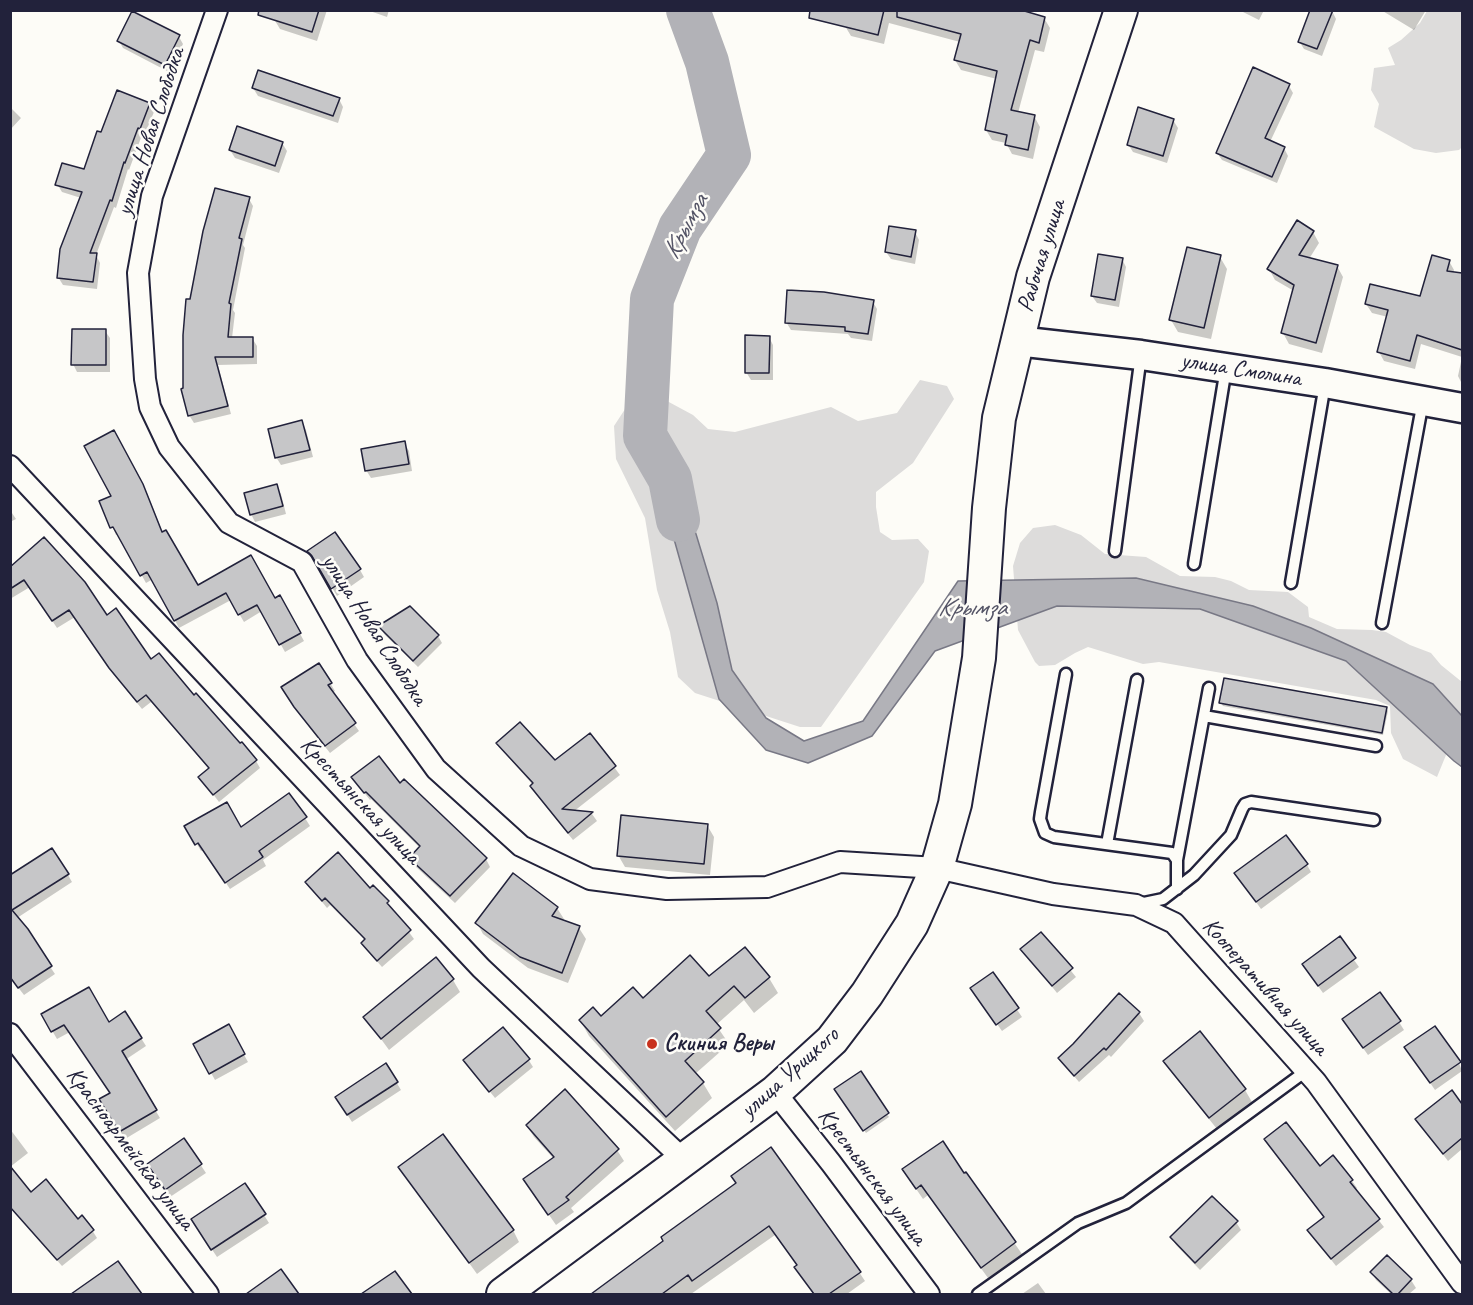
<!DOCTYPE html>
<meta charset="utf-8">
<style>
body{margin:0}
#map{position:relative;width:1473px;height:1305px;overflow:hidden;background:#fdfcf7;font-family:Caveat,sans-serif}
canvas{display:block}
.frame{position:absolute;inset:0;border:12px solid #22223b;pointer-events:none}
</style>
<div id="map">
<canvas width="1473" height="1305"></canvas>
<div class="frame"></div>
</div>
<script>
const c = document.querySelector('canvas').getContext('2d');
c.lineJoin = 'round';
function paint(path, color) { c.fillStyle = color; c.fill(path, 'evenodd'); }
const poly = rows => new Path2D(rows.map(r => 'M' + r).join(''));
function trace(path, color, width, dash) { c.strokeStyle = color; c.lineWidth = width; c.lineCap = dash ? 'butt' : 'round'; c.setLineDash(dash || []); c.stroke(path); }
function write(font, color, halo, rows, align = 'center') {
  c.font = font + ' Caveat,sans-serif'; c.lineWidth = 5; c.setLineDash([]); c.textBaseline = 'middle'; c.strokeStyle = halo; c.fillStyle = color; for (const [text, x, y, turn = 0] of rows) {
    c.save(); c.translate(x, y); c.rotate((+turn || 0) * Math.PI / 180); c.textAlign = isNaN(turn) ? turn : align; if (halo) c.strokeText(text, 0, 0); c.fillText(text, 0, 0); c.restore();
  }
}
const green = poly([
 [1427,11,1462,11,1462,147,1459,150,1436,153,1414,149,1374,127,1379,104,1371,90,1374,68,1395,65,1388,48,1401,40,1420,23],
 [920,380,947,386,954,399,913,463,876,492,876,507,880,532,892,540,918,539,929,551,924,582,821,727,800,727,695,693,678,677,670,632,657,590,645,518,616,459,614,426,629,403,667,401,693,415,708,429,735,432,831,407,858,421,897,413],
 [1055,525,1081,535,1105,554,1146,557,1180,576,1215,577,1231,581,1249,590,1288,592,1308,607,1309,617,1337,629,1372,630,1386,632,1410,645,1431,653,1441,665,1462,682,1462,716,1437,777,1403,759,1391,733,1390,706,1376,700,1159,662,1143,664,1088,647,1075,653,1055,665,1039,666,1035,662,1018,630,1013,566,1020,543,1033,528]
]);
const water = poly([
 [667,461,696,534,717,603,732,670,766,718,804,741,863,721,958,581,1136,578,1253,606,1311,628,1433,684,1462,716,1462,767,1454,761,1346,661,1200,609,1057,606,935,651,872,736,808,763,766,750,719,699,674,539,648,471,667,461]
]);
const shadow = poly([
 [277,10,327,10,317,41,280,29,274,19],
 [367,10,389,10,387,17],
 [849,10,1016,10,1044,18,1050,28,1044,52,1035,50,1018,113,1034,116,1040,127,1033,159,1012,154,1006,143,992,140,986,130,997,79,961,70,955,60,960,42,889,23,884,44,851,36,845,26],
 [1239,10,1264,10,1259,20],
 [1381,10,1426,10,1414,30],
 [1332,11,1336,19,1322,56,1304,49,1299,41],
 [179,37,183,44,169,72,123,48,119,41],
 [1289,86,1293,93,1270,142,1284,148,1288,156,1277,183,1222,160,1217,153],
 [253,88,339,99,343,107,338,123,258,96],
 [149,104,154,112,144,136,142,135,129,170,128,169,116,208,114,207,96,255,100,263,97,289,63,285,58,277,81,198,62,192,57,184,85,171,102,134],
 [10,107,21,118,10,130],
 [1173,120,1178,128,1167,163,1133,152,1128,144],
 [282,143,287,151,279,173,235,158,230,150],
 [249,199,253,206,243,245,245,248,233,310,235,313,232,338,252,338,257,346,257,364,218,365,231,414,194,423,189,415,185,389,191,301],
 [915,232,919,240,915,264,891,259,886,252],
 [1313,232,1319,243,1309,259,1337,266,1343,277,1322,353,1289,344,1283,333,1294,291,1275,280,1269,269],
 [1220,257,1227,269,1211,339,1178,332,1171,320],
 [1122,259,1126,267,1119,307,1097,303,1092,296],
 [1449,261,1454,270,1443,309,1462,316,1462,384,1458,376,1462,357,1421,344,1415,369,1384,361,1379,352,1388,317,1372,313,1366,304,1421,298],
 [873,302,877,309,872,341,851,338,848,334,791,330,786,322],
 [105,331,110,338,110,372,77,372,73,364],
 [769,337,773,345,773,380,751,380,746,372],
 [302,422,306,430,313,457,281,465,276,457],
 [113,432,147,493,163,533,198,587,274,600,280,597,304,641,285,652,262,611,244,622,231,600,179,628,153,579,146,583,119,534,116,535,101,501,113,497],
 [404,443,409,451,412,471,371,478,366,470],
 [276,486,281,494,286,514,255,522,251,514],
 [10,510,16,519,10,522],
 [309,552,360,570,364,577,337,596,318,564],
 [10,569,107,617,150,662,256,761,260,768,219,802,200,777,210,770,151,702,142,709,115,676,75,617,57,628,30,587,10,599],
 [380,626,438,636,442,643,418,667,384,634],
 [319,665,335,691,332,693,359,731,330,753,300,715],
 [1221,703,1386,708,1388,711,1383,735,1223,706],
 [590,735,620,775,573,812,592,814,597,821,573,840,536,794,532,786,533,785,503,751,498,743,555,763],
 [358,785,400,785,486,859,490,867,455,903,415,866,411,858,420,848,371,799,370,800],
 [305,818,310,826,263,860,266,866,230,889,204,850,201,851,187,827,241,829],
 [707,825,714,837,710,875,625,867,618,855],
 [1307,865,1311,872,1261,909,1241,881],
 [68,875,72,882,17,918,55,974,24,995,10,977,10,884],
 [513,875,557,908,564,919,562,921,579,928,586,939,568,983,528,968,483,934,477,923],
 [307,883,370,890,387,902,414,939,382,967,368,951,363,943,366,941,330,905,327,908],
 [1041,934,1076,977,1057,993,1022,949],
 [1339,939,1359,967,1323,993,1308,972],
 [745,949,769,978,778,993,754,1013,744,1000,716,1025,729,1044,695,1074,703,1083,712,1098,675,1131,589,1036,580,1020,601,1018,643,1000,709,978],
 [436,960,453,980,460,992,389,1050,365,1017],
 [993,974,1022,1017,1002,1031,977,996],
 [1119,995,1139,1013,1144,1021,1111,1057,1109,1055,1079,1082,1059,1058],
 [43,1015,108,1024,141,1038,146,1046,125,1060,160,1118,125,1139,101,1100,112,1094,70,1032,57,1039],
 [1399,1022,1404,1030,1368,1055,1348,1027],
 [228,1026,248,1062,215,1080,195,1044],
 [1200,1033,1245,1090,1252,1102,1217,1129,1172,1073,1165,1061],
 [1411,1055,1459,1063,1462,1071,1435,1090],
 [528,1059,533,1067,495,1098,465,1061],
 [386,1065,401,1090,352,1122,341,1105],
 [860,1074,889,1117,866,1133,836,1090],
 [1452,1093,1462,1106,1462,1149,1448,1161,1422,1127],
 [527,1126,617,1150,624,1161,571,1208,574,1212,556,1225,525,1180,554,1159,534,1137],
 [10,1129,28,1153,10,1167],
 [184,1140,206,1173,170,1197,153,1173],
 [1266,1140,1320,1168,1333,1157,1352,1181,1357,1188,1355,1190,1384,1227,1336,1266,1309,1231,1325,1218],
 [400,1167,513,1230,519,1242,477,1274],
 [966,1174,1022,1254,988,1278,928,1195,923,1199,910,1180],
 [737,1184,859,1272,865,1281,847,1294,814,1294,801,1277,798,1266,775,1235,691,1294,606,1294,602,1288],
 [245,1185,269,1223,217,1257,197,1227],
 [31,1194,92,1230,97,1238,62,1266,13,1210],
 [1236,1222,1241,1230,1200,1270,1176,1245,1172,1238],
 [1387,1257,1411,1280,1416,1288,1409,1294,1391,1294,1376,1280,1372,1273],
 [118,1263,141,1294,74,1294],
 [281,1271,298,1294,253,1294,251,1292],
 [1038,1283,1046,1294,1022,1294]
]);
const river = poly([
 [678,520,670,479,645,436,652,299,680,228,729,155,707,62,688,10]
]);
const building = poly([
 [259,10,319,10,312,32,258,15,259,10],
 [810,10,884,10,878,35,809,18,810,10],
 [897,10,1021,10,1045,17,1039,43,1030,40,1011,110,1035,115,1028,150,1005,145,1007,135,985,130,997,71,954,60,961,34,897,17,897,10],
 [1310,10,1333,10,1317,49,1298,42,1310,10],
 [132,11,180,35,165,65,117,41,132,11],
 [1253,67,1290,84,1265,138,1285,147,1272,177,1216,153,1253,67],
 [258,70,340,98,333,116,252,88,258,70],
 [117,90,150,103,140,129,138,128,125,163,124,162,112,201,110,200,90,253,97,253,93,282,57,278,60,249,82,192,55,185,62,163,84,169,97,131,101,132,117,90],
 [1138,107,1174,119,1163,156,1127,145,1138,107],
 [237,126,283,142,275,166,229,150,237,126],
 [215,188,250,197,239,238,242,239,229,303,231,304,228,337,253,337,253,357,215,357,228,406,188,416,181,389,183,388,183,335,186,299,190,299,203,231,215,188],
 [1297,220,1314,231,1299,255,1338,265,1316,343,1281,333,1294,285,1267,269,1297,220],
 [889,226,916,230,911,257,885,252,889,226],
 [1187,247,1221,255,1204,328,1169,320,1187,247],
 [1098,254,1123,258,1115,300,1091,296,1098,254],
 [1432,255,1450,260,1447,271,1462,273,1462,350,1417,335,1410,361,1377,352,1388,310,1365,304,1370,284,1420,296,1432,255],
 [787,290,824,292,874,300,868,334,845,331,845,327,785,323,787,290],
 [72,329,106,329,106,365,71,365,72,329],
 [745,335,770,336,769,373,745,373,745,335],
 [302,420,310,450,275,458,268,429,302,420],
 [114,430,143,484,162,532,166,530,198,585,251,555,275,598,280,595,301,633,279,645,257,605,238,615,226,593,174,621,147,572,140,576,113,527,110,528,99,501,111,496,84,446,114,430],
 [405,441,409,464,365,471,361,449,405,441],
 [277,484,283,506,250,515,244,493,277,484],
 [335,532,361,569,331,589,312,556,307,551,335,532],
 [44,537,85,582,107,615,116,608,151,659,159,653,194,695,196,693,240,743,242,742,257,760,213,795,198,777,209,768,146,695,137,702,109,668,69,610,52,621,24,580,10,589,10,567,44,537],
 [410,606,439,635,413,661,378,626,410,606],
 [319,663,332,683,328,685,356,723,325,746,294,707,281,687,319,663],
 [1224,678,1387,707,1382,733,1219,703,1224,678],
 [520,722,555,760,590,733,616,766,562,809,593,812,568,833,530,786,533,783,496,743,520,722],
 [379,756,400,783,404,779,487,858,450,896,409,858,420,846,366,792,364,793,351,777,379,756],
 [289,793,307,817,259,851,263,857,225,883,198,843,195,845,184,826,227,802,241,827,289,793],
 [621,815,708,824,704,864,617,856,621,815],
 [1286,835,1308,864,1256,902,1234,873,1286,835],
 [52,848,69,874,12,910,28,929,52,966,18,988,10,977,10,875,52,848],
 [338,852,370,888,373,885,389,901,387,903,411,930,377,961,361,943,365,939,325,898,322,901,305,882,338,852],
 [513,873,558,907,552,916,580,926,562,973,520,957,475,923,513,873],
 [1041,932,1073,968,1052,986,1020,949,1041,932],
 [1340,936,1356,958,1318,986,1302,964,1340,936],
 [745,947,770,977,745,998,734,986,706,1011,721,1028,685,1061,704,1082,666,1117,579,1020,593,1007,601,1016,633,987,643,998,690,955,709,976,745,947],
 [436,957,454,979,381,1039,363,1017,436,957],
 [993,972,1019,1008,996,1025,970,988,993,972],
 [89,987,109,1022,125,1011,142,1038,122,1051,157,1110,119,1132,99,1099,110,1093,64,1025,51,1032,41,1014,89,987],
 [1380,992,1401,1021,1363,1048,1342,1019,1380,992],
 [1119,993,1140,1012,1106,1050,1104,1048,1074,1076,1058,1058,1073,1044,1119,993],
 [229,1024,245,1054,209,1074,193,1044,229,1024],
 [1435,1026,1461,1062,1430,1083,1404,1047,1435,1026],
 [503,1027,530,1059,489,1092,463,1060,503,1027],
 [1200,1031,1246,1089,1209,1118,1163,1061,1200,1031],
 [386,1063,398,1082,347,1115,335,1097,386,1063],
 [861,1071,889,1113,863,1131,834,1089,861,1071],
 [565,1089,619,1149,566,1197,569,1200,548,1215,523,1179,554,1157,526,1125,565,1089],
 [1452,1090,1462,1104,1462,1138,1443,1154,1415,1119,1452,1090],
 [1286,1122,1320,1166,1333,1155,1353,1180,1350,1182,1380,1219,1331,1259,1307,1230,1324,1217,1264,1139,1286,1122],
 [443,1134,514,1230,469,1263,398,1167,443,1134],
 [184,1138,202,1164,165,1190,147,1164,184,1138],
 [943,1141,964,1173,966,1172,1016,1242,981,1268,921,1185,916,1189,902,1169,943,1141],
 [771,1147,861,1272,829,1294,814,1294,794,1267,797,1265,769,1226,692,1281,688,1275,662,1294,591,1294,663,1241,661,1237,736,1183,731,1176,771,1147],
 [10,1166,31,1192,46,1179,78,1219,82,1215,94,1230,57,1260,10,1207,10,1166],
 [245,1183,266,1214,211,1250,191,1219,245,1183],
 [1212,1196,1238,1221,1195,1263,1170,1237,1212,1196],
 [1387,1255,1412,1279,1398,1294,1393,1294,1370,1272,1387,1255],
 [118,1261,142,1294,71,1294,118,1261],
 [281,1269,299,1294,246,1294,281,1269],
 [395,1271,412,1294,361,1294,395,1271]
]);
const lane = poly([
 [1115,551,1141,355],
 [1194,564,1226,368],
 [1291,583,1325,384],
 [1382,623,1423,401],
 [1066,674,1041,812,1040,819,1045,833,1054,837,1172,853,1177,860,1177,889],
 [1204,716,1376,746],
 [1107,844,1137,680],
 [1177,860,1209,688],
 [1139,904,1163,899,1194,875,1231,835,1242,809,1245,804,1251,802,1374,820],
 [978,1294,1078,1223,1126,1203,1306,1071]
]);
const street = poly([
 [217,10,152,196,138,273,145,379,150,407,169,447,229,523,302,562,357,660,436,769,521,846,590,879,667,889,767,887,840,862,937,868,1053,894,1136,905,1174,923,1316,1082,1462,1283],
 [10,466,481,968,684,1160],
 [10,1034,208,1294],
 [775,1092,831,1163,929,1294]
]);
const secondary = poly([
 [1017,341,1141,355,1325,383,1462,408]
]);
const primary = poly([
 [503,1294,775,1092,832,1040,867,994,912,924,937,868,955,804,979,658,989,508,999,418,1033,277,1121,10]
]);
const markers = [
 [652,1044,6,"#c8321e"]
];
const streetNames = [
 ["улица Новая Слободка",151,132,-72],
 ["Рабочая улица",1042,256,-73],
 ["улица Смолина",1241,370,9],
 ["улица Новая Слободка",374,630,57],
 ["Крестьянская улица",360,801,47],
 ["Кооперативная улица",1265,987,48],
 ["улица Урицкого",790,1073,-42],
 ["Красноармейская улица",130,1149,53],
 ["Крестьянская улица",872,1177,53]
];
const poiNames = [
 ["Скиния Веры",664,1044]
];
const waterNames = [
 ["Крымза",686,227,-62],
 ["Крымза",972,608]
];
paint(green, '#dddcdb');
paint(water, '#b2b2b7');
trace(water, '#787885', 1.5);
paint(shadow, '#0003');
trace(river, '#b2b2b7', 44);
paint(building, '#c6c6c8');
trace(building, '#22223b', 1.5);
trace(lane, '#22223b', 15);
trace(street, '#22223b', 24);
trace(secondary, '#22223b', 33);
trace(primary, '#22223b', 36);
trace(lane, '#fdfcf7', 10);
trace(street, '#fdfcf7', 20);
trace(secondary, '#fdfcf7', 28);
trace(primary, '#fdfcf7', 32);
for (const [x, y, r, color] of markers) { const dot = new Path2D(); dot.arc(x, y, r, 0, 2 * Math.PI); c.fillStyle = color; c.fill(dot); trace(dot, '#fdfcf7', 2); }
write('24px', '#22223b', '#fdfcf7', streetNames);
write('bold 24px', '#22223b', '#fdfcf7', poiNames, 'left');
write('italic 26px', '#545466', '#fdfcf7', waterNames);
</script>
